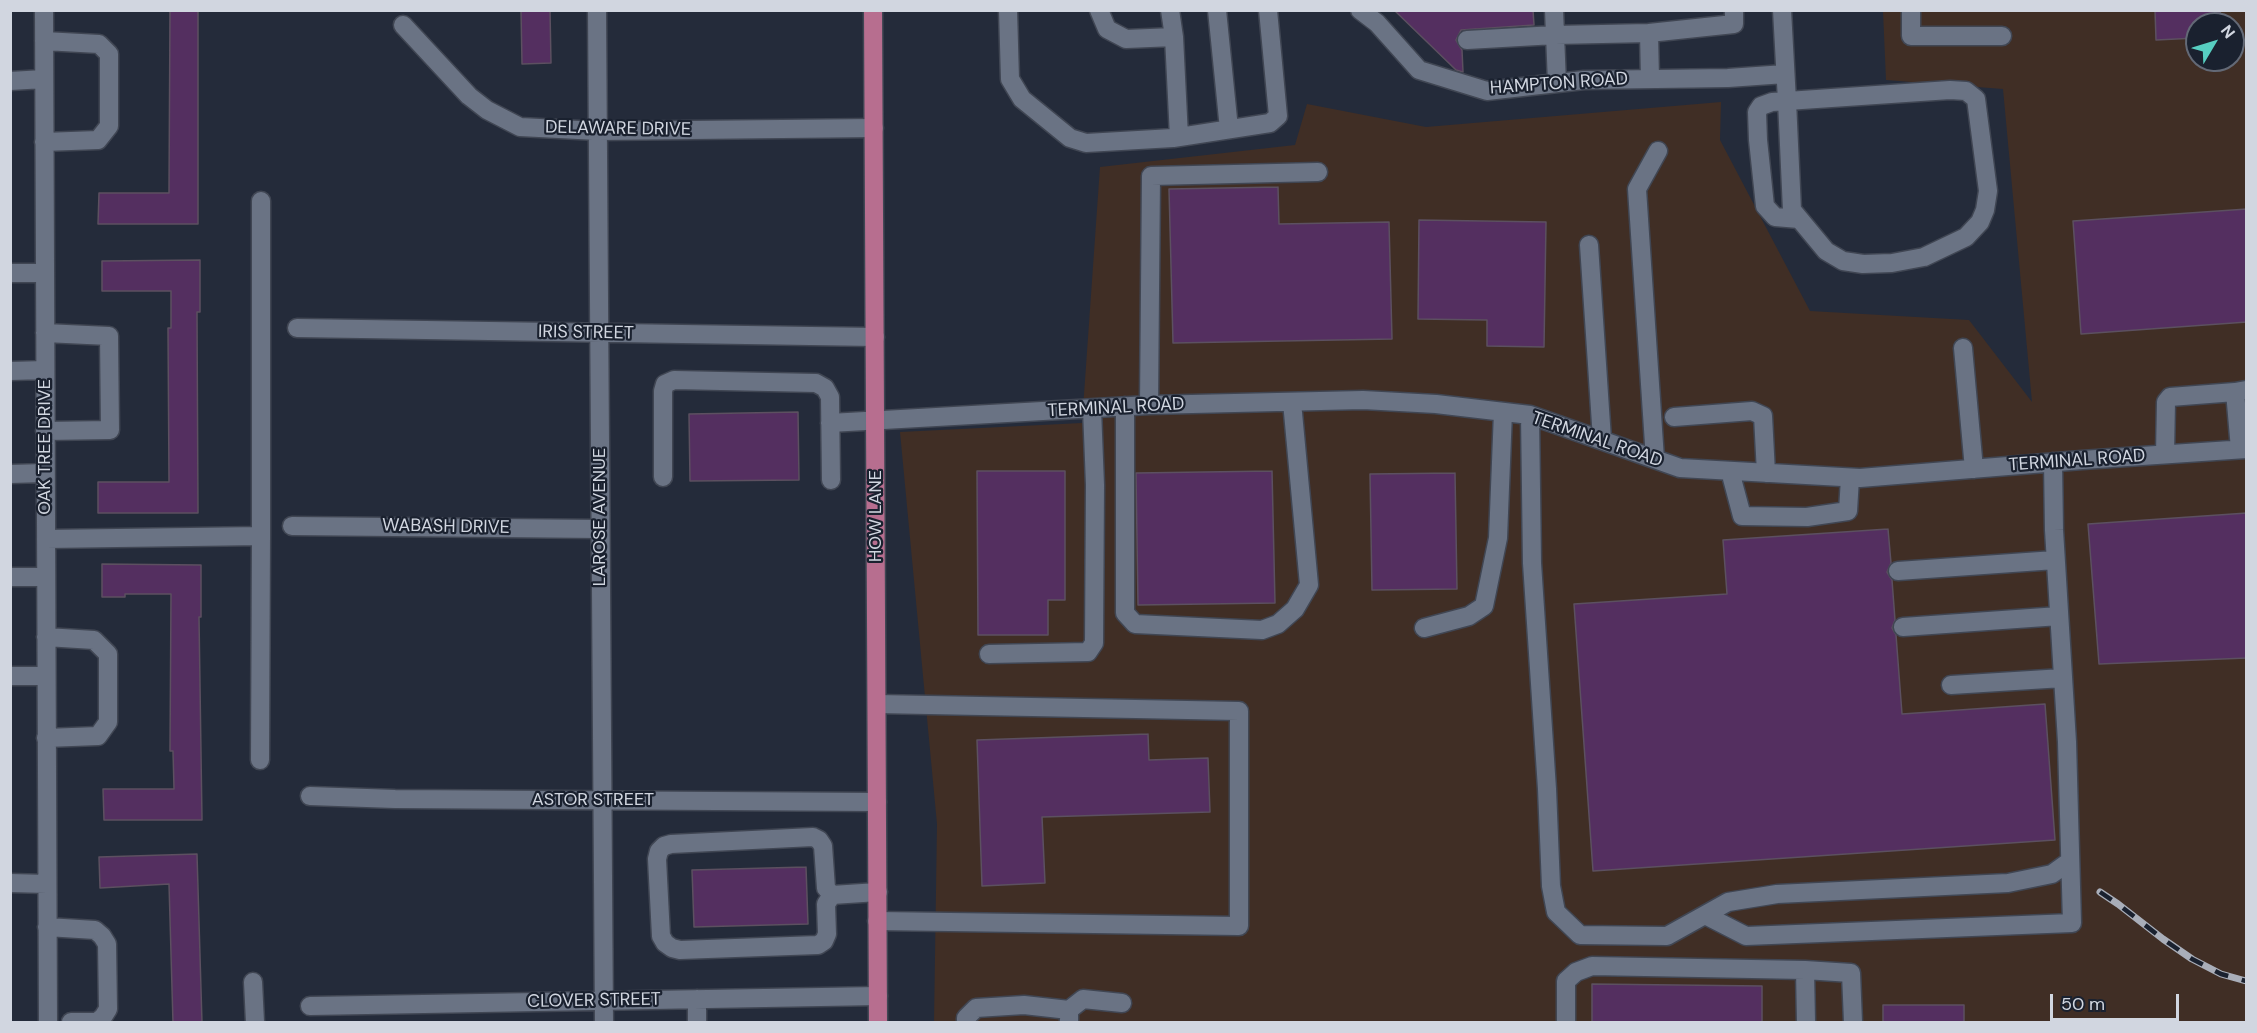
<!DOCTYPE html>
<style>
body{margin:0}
#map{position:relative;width:2257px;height:1033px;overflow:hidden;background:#242b3a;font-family:"DM Sans",sans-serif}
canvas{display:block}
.frame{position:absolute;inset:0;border:12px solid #d1d6e0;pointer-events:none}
.north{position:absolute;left:2185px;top:12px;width:60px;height:60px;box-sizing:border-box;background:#1a212f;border:2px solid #636976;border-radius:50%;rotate:52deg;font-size:16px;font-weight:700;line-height:24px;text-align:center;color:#d1d6e0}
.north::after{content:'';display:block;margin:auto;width:21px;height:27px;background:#57cec1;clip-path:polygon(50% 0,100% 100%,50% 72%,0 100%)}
.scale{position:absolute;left:2050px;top:994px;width:129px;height:27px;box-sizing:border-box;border:3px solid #d1d6e0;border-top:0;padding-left:8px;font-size:18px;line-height:21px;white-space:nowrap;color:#d1d6e0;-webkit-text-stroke:4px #1a212f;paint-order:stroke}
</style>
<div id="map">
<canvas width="2257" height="1033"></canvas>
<div class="frame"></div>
<div class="north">N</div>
<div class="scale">50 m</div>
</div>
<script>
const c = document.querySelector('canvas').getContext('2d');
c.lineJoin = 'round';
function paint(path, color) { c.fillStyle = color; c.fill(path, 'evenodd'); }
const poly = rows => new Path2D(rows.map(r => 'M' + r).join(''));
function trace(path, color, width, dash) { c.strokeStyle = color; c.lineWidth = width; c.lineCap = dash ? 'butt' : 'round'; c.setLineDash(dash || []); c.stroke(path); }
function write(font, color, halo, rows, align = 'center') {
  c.font = font + ' "DM Sans",sans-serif'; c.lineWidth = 4.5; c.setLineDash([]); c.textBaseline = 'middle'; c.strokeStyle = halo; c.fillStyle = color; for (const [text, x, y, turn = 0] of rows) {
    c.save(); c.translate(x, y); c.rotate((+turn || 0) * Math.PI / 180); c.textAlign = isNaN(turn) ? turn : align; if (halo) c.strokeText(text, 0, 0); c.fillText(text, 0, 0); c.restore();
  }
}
const industrial = poly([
 [1883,11,2246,11,2246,1022,934,1022,937,824,900,432,1082,423,1100,167,1295,145,1307,104,1426,127,1721,102,1720,140,1810,311,1969,320,2032,402,2003,89,1886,80],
 [2197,24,2233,24,2233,60,2197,60]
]);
const building = poly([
 [170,10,198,10,198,224,98,224,99,193,169,193,170,10],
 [521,10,550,10,551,63,522,64,521,10],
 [1394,10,1533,10,1534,25,1461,30,1456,40,1462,50,1463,72,1456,70,1394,10],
 [2155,10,2220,10,2221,24,2197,24,2197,38,2156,40,2155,10],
 [1278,187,1279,224,1389,222,1392,339,1173,343,1169,189,1278,187],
 [2247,209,2247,322,2081,334,2073,221,2247,209],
 [1419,220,1546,222,1544,347,1487,346,1487,320,1418,319,1419,220],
 [200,260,200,312,197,312,198,513,98,513,98,482,169,482,168,328,171,328,171,291,102,291,102,261,200,260],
 [798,412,799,480,690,481,689,414,798,412],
 [977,471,1065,471,1065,600,1048,600,1048,635,978,635,977,471],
 [1272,471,1275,603,1138,605,1136,473,1272,471],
 [1455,473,1457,589,1372,590,1370,474,1455,473],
 [2247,513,2247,658,2099,664,2088,524,2247,513],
 [1888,529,1891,563,1887,572,1892,580,1895,620,1892,628,1896,635,1902,714,2045,704,2055,840,1593,871,1574,604,1727,594,1723,540,1888,529],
 [102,564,201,565,201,617,199,617,202,820,104,820,103,789,174,789,173,751,170,751,171,594,125,594,125,597,102,597,102,564],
 [1148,734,1149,760,1208,758,1210,812,1042,817,1045,883,982,886,977,740,1148,734],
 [197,854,202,1023,173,1023,169,884,100,888,99,857,197,854],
 [806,867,808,924,694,927,692,870,806,867],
 [1592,984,1762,986,1762,1023,1592,1023,1592,984],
 [1883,1005,1964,1005,1964,1023,1883,1023,1883,1005]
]);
const minor = poly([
 [44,10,48,1022],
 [597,10,604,1022],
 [1008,10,1010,79,1022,99,1070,138,1086,143,1173,138,1270,123,1278,116,1268,10],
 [1099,10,1107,29,1126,39,1174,37,1170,10],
 [1217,10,1229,129],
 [1360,10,1377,23,1419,70,1487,91,1584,80,1728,78,1785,74],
 [1554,10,1557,83],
 [1782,10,1787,101,1792,210,1826,251,1843,261,1863,264,1892,263,1924,257,1966,237,1980,222,1985,210,1988,191,1976,99,1966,91,1950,90,1787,101,1772,102,1761,106,1757,112,1758,140,1765,206,1775,217,1799,219],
 [1911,10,1911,36,2002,36],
 [403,25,469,96,487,110,520,127,598,131,874,128],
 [1174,37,1179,137],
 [1467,40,1555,35,1649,33],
 [44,41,99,44,109,54,109,126,98,140,44,142],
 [1650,79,1649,33,1734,24,1734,10],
 [10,81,44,79],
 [261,201,261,536],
 [1589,245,1602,439],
 [10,273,45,273],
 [297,328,875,337],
 [45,333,109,336,110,430,45,431],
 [1963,348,1974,469],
 [10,371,45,370],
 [1149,405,1151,176,1318,172],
 [1125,406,1125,613,1135,624,1262,630,1278,624,1295,609,1309,585,1292,402],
 [1530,415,1532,563,1547,789,1551,886,1556,912,1580,935,1667,936,1728,902,1777,894,2008,883,2052,874,2070,861],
 [1674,417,1752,411,1763,416,1766,473],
 [830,423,1149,405,1363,400,1436,404,1530,415,1680,468,1860,478,2082,460,2246,449],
 [2240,449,2235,392,2246,390],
 [2165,454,2166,402,2170,397,2235,392],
 [1655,459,1637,189,1658,151],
 [1730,471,1742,516,1807,517,1848,511,1850,478],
 [10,474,45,473],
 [663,477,663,391,665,384,674,380,816,383,825,388,830,397,831,480],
 [292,526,600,529],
 [46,539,261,536,260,760],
 [1898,571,2055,560],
 [10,577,46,577],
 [1903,627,2059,616],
 [1424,628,1469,616,1484,606,1498,538,1503,412],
 [46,637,94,640,108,654,108,722,98,736,46,738],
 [989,654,1088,652,1094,643,1095,485,1092,409],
 [10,676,46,676],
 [1951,685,2063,678],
 [877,704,1239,711,1239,926,877,921],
 [310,796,395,799,877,802],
 [813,837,819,840,823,846,826,888,832,895,826,904,827,934,824,941,818,945,680,950,672,948,665,943,661,936,657,859,659,851,664,846,671,844,813,837],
 [10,883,47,884],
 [832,895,878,892],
 [1705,915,1746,936,2072,923,2067,742,2054,530,2053,462],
 [47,927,95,930,102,936,107,944,108,1009,103,1017,97,1022,71,1022],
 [1805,970,1851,973,1853,1022],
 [253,982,255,1022],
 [310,1006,878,996],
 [1069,1010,1083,999,1122,1003],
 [697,1022,697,999],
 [966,1022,966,1018,976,1008,1024,1005,1069,1010,1069,1022],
 [1566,1022,1566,981,1576,972,1592,966,1805,970,1806,1022]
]);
const major = poly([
 [873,10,878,1022]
]);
const rail = poly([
 [2100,892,2118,904,2163,939,2192,959,2221,974,2246,981]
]);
const streetNames = [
 ["HAMPTON ROAD",1559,84,-4],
 ["DELAWARE DRIVE",618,129,1],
 ["IRIS STREET",586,333,1],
 ["TERMINAL ROAD",1116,408,-3],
 ["TERMINAL ROAD",1597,440,19],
 ["OAK TREE DRIVE",45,447,-90],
 ["TERMINAL ROAD",2077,461,-4],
 ["HOW LANE",876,516,-90],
 ["LAROSE AVENUE",600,517,-90],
 ["WABASH DRIVE",446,527,1],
 ["ASTOR STREET",593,800],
 ["CLOVER STREET",594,1001,-1]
];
paint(industrial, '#402e25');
paint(building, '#542f60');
trace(building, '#5c5060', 1.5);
trace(minor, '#404653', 21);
trace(major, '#404653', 21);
trace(minor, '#6a7384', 18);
trace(major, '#b76e8f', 18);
trace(rail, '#a9aeb9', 7);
trace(rail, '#1a212f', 4.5, [14]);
write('18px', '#d1d6e0', '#1a212f', streetNames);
</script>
